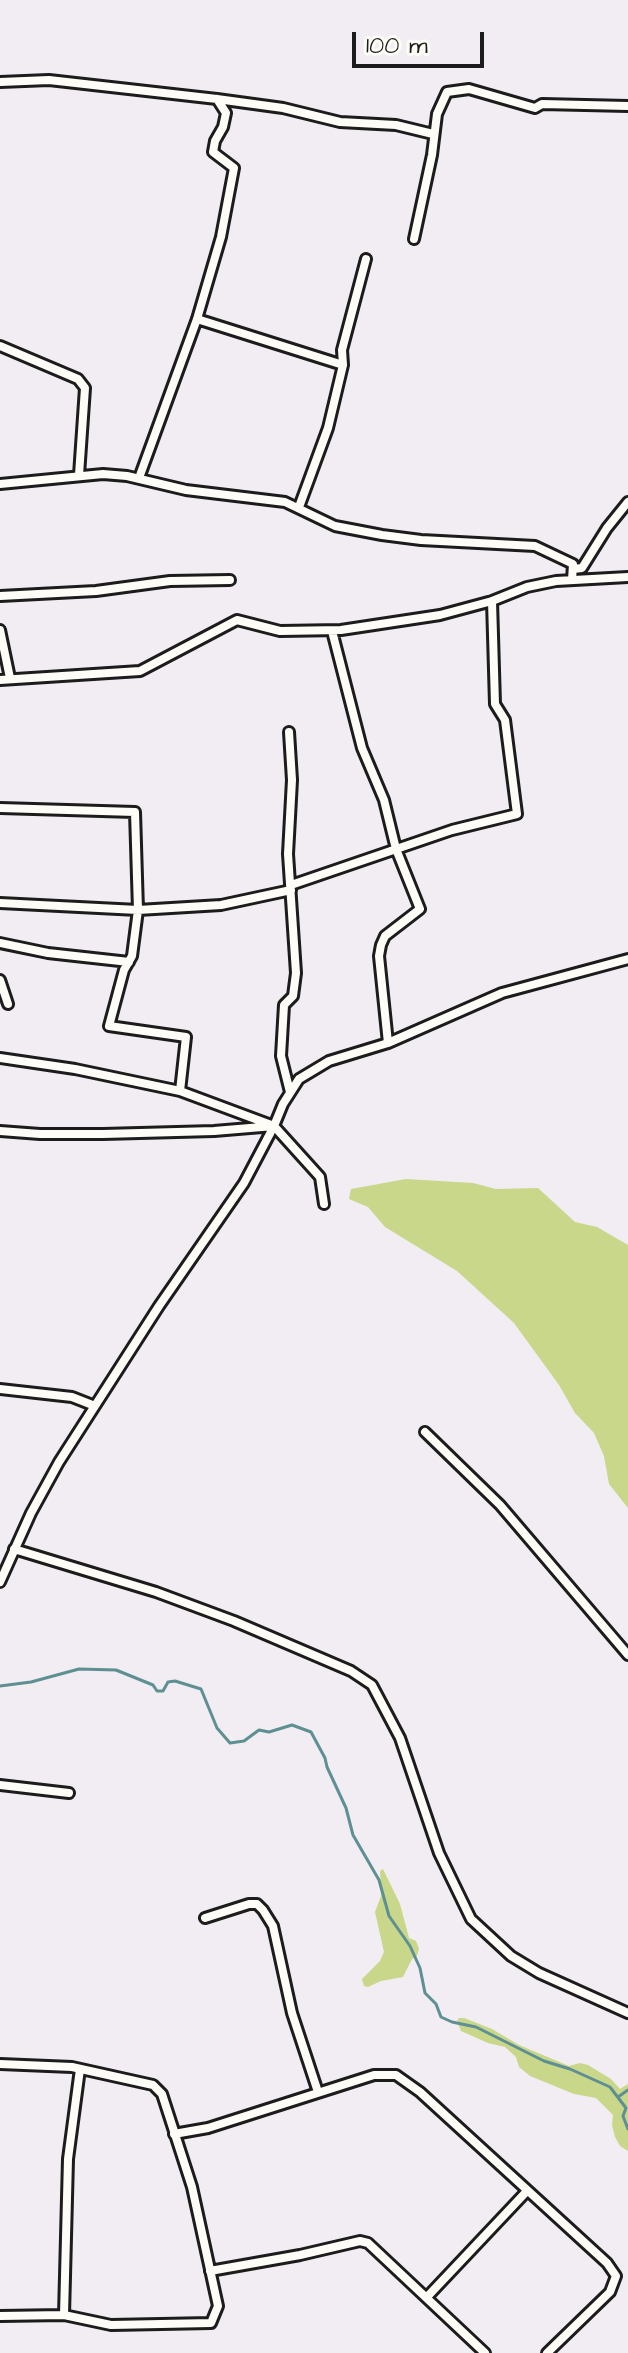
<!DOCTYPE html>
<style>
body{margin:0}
#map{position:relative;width:628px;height:2353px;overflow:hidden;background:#f1edf2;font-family:"Architects Daughter",sans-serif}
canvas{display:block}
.scale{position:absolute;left:352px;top:32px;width:132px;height:36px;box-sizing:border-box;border:4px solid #1c1c1c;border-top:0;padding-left:10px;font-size:24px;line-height:28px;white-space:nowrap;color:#1c1c1c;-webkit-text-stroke:6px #fdfcf7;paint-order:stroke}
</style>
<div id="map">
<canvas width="628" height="2353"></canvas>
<div class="scale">100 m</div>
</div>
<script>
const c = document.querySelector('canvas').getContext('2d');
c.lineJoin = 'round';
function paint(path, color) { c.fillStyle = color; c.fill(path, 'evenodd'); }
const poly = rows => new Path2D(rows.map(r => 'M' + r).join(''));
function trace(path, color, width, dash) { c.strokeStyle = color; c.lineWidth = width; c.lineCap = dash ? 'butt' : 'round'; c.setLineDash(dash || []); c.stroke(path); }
const green = poly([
 [406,1179,473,1183,496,1189,538,1188,575,1222,597,1227,628,1245,628,1508,609,1484,604,1456,594,1433,575,1413,559,1385,514,1323,457,1271,385,1227,368,1207,349,1199,351,1189],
 [383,1869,400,1904,409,1938,416,1941,419,1949,417,1956,412,1959,403,1977,381,1981,368,1987,364,1986,362,1979,380,1961,384,1952,375,1912,381,1896,380,1871],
 [459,2018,464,2018,492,2029,519,2045,569,2066,580,2063,588,2065,611,2079,620,2089,628,2084,628,2151,620,2146,615,2137,612,2125,613,2115,596,2098,574,2094,530,2076,519,2067,516,2057,505,2047,488,2043,461,2031,457,2021]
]);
const stream = poly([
 [0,1686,31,1682,79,1669,116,1670,153,1685,157,1691,163,1691,168,1682,175,1681,201,1689,217,1728,230,1743,244,1741,259,1730,269,1732,292,1725,311,1732,325,1758,327,1767,346,1808,353,1835,379,1880,389,1916,410,1946,420,1968,425,1993,436,2004,441,2017,452,2022,476,2027,544,2061,570,2069,610,2087,626,2108,623,2116,628,2129],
 [618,2097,628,2090]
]);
const street = poly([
 [0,82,49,80,217,99,283,108,340,122,396,125,433,134],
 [414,239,432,155,437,114,447,92,469,89,535,108,542,104,628,106],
 [197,319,343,365],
 [0,346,78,379,85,388,79,475],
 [139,478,197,319,221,237,234,168,213,152,215,141,223,127,226,113,217,99],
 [0,484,103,474,127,476,186,490,285,502,335,526,382,535,421,540,535,546,573,564,572,580],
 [299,507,328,428,343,365,342,350,366,259],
 [573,569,582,568,607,528,628,502],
 [0,596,96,591,170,581,230,580],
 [0,630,10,678],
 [332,631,362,748,384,800,396,849,420,909,385,936,381,945,379,956,388,1043],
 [0,680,140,671,237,620,280,631,341,630,440,615,492,601,527,587,556,581,628,577],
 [289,732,292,780,288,854,296,973,293,996,284,1005,281,1056,290,1092],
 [0,808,135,812,138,910,132,956,124,970,109,1026,186,1037,180,1091],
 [291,885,452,830,517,814,505,720,495,704,492,601],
 [0,903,138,910,221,905,291,890],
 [0,943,48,953,129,962],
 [0,980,8,1004],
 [0,1058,75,1069,180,1091,274,1126,320,1177,324,1204],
 [0,1131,40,1134,103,1134,214,1131,274,1126,283,1104,299,1079,329,1061,388,1043,502,993,628,959],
 [0,1389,72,1397,95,1406],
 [425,1432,500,1505,628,1655],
 [14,1549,156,1592,234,1621,351,1671,372,1685,400,1738,439,1853,471,1919,511,1956,539,1973,628,2013],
 [0,1582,31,1513,59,1462,159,1306,244,1183,274,1126],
 [0,1785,69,1793],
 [205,1918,249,1904,257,1904,263,1910,273,1926,292,2013,318,2092],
 [0,2064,72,2067,153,2085,162,2094,192,2187,218,2306,211,2323,111,2325,64,2315,0,2316],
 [174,2134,208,2128,374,2075,396,2075,420,2092,607,2263,616,2276,610,2292,547,2353],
 [210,2271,300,2255,360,2241,368,2243,485,2353],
 [427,2297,527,2191],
 [64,2315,68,2159,80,2069]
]);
paint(green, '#c9d78a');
trace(stream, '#5e8f93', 3);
trace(street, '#1c1c1c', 14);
trace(street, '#fdfcf7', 8);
</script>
